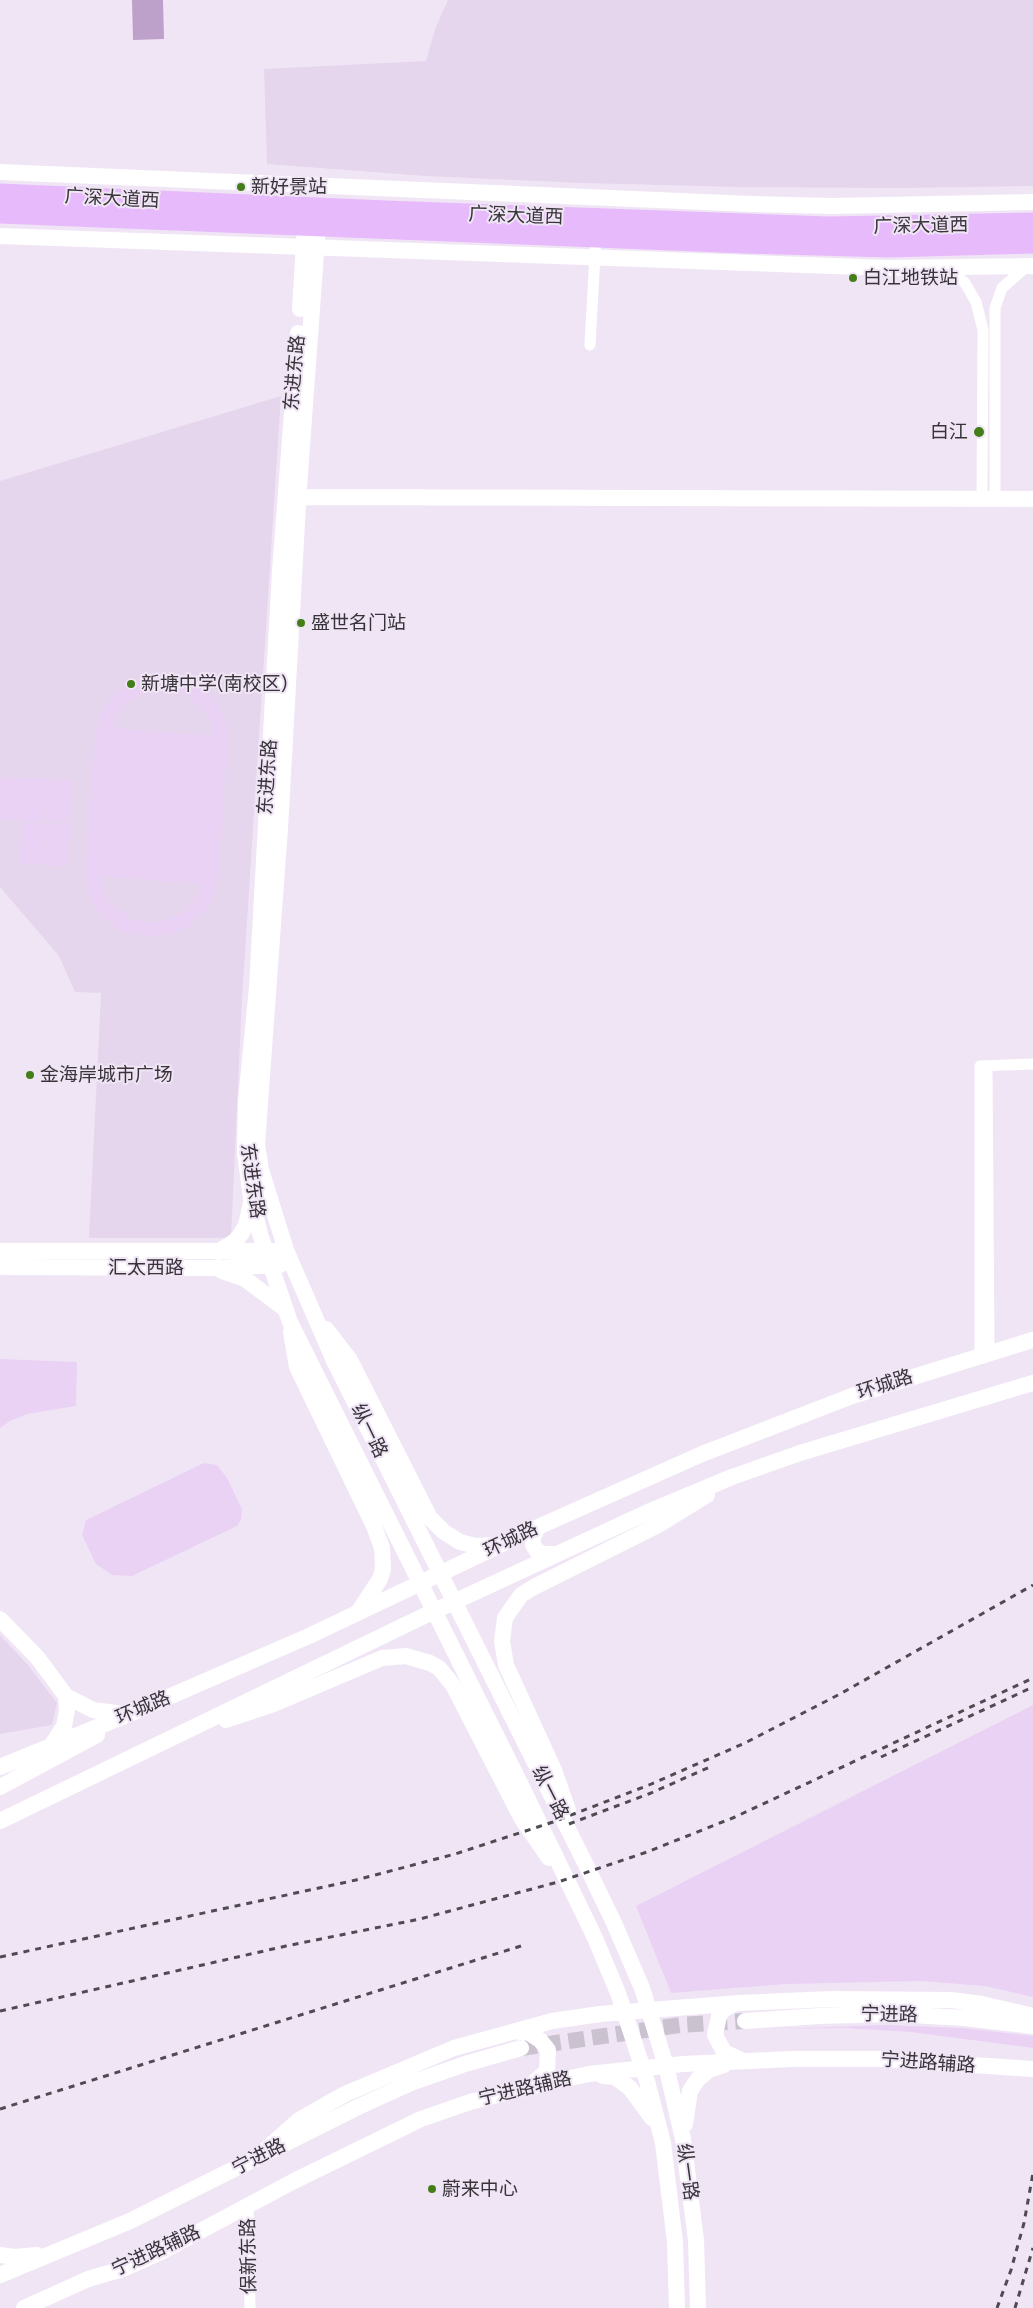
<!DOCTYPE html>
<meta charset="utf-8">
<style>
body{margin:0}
canvas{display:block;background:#f0e5f5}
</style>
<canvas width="1033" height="2308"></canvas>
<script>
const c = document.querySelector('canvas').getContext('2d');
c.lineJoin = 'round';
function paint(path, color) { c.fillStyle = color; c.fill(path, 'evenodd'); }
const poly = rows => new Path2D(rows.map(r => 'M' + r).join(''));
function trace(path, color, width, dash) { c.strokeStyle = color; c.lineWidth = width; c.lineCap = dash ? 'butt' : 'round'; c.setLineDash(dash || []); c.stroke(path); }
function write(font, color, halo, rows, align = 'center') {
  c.font = font + ' Figtree,"Noto Sans SC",sans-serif'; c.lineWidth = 4; c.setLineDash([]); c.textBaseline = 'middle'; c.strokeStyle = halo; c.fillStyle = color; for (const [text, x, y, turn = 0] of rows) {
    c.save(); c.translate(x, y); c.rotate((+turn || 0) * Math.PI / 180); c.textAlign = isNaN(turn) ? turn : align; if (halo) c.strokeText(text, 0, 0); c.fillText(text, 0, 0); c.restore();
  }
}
const built = poly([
 [448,0,1033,0,1033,186,898,188,740,187,582,183,425,176,267,164,264,69,426,61,435,29],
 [281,396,242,999,231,1238,89,1238,101,993,75,992,59,956,0,887,0,481],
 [0,1635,28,1665,57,1703,52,1725,0,1734]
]);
const green = poly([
 [167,674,179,676,200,686,216,702,226,723,228,745,218,877,212,899,206,909,190,925,169,935,146,937,124,932,105,919,91,900,87,889,85,867,95,735,101,713,114,694,123,687,144,677],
 [157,689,175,691,191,698,209,718,213,736,112,728,119,711,125,704,140,694],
 [100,876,201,884,202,885,194,900,182,913,165,921,147,923,130,918,115,908,104,893],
 [0,777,23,778,21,820,0,819],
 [25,778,48,779,45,821,22,820],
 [49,779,72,781,70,823,47,821],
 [22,821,45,823,43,865,20,863],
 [47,823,70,824,67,866,44,865],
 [0,1359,77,1362,76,1406,28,1414,10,1421,0,1428],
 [204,1463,217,1465,227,1478,242,1509,241,1520,237,1526,132,1576,112,1575,96,1564,82,1535,86,1520],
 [1033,1705,1033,1997,985,1986,921,1981,786,1984,671,1993,636,1906],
 [888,2025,962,2028,1033,2036,1033,2048,911,2032,843,2028,776,2029]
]);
const water = poly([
 [132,0,163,0,164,39,133,40]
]);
const secondaryTunnel = poly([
 [521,2048,680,2025,745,2021]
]);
const street = poly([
 [943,270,953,272,965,283,976,302,983,330,982,499],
 [590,345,596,237],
 [995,499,995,308,1002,288,1027,266],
 [987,1066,989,1353],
 [980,1355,980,1066,1033,1064],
 [248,2205,250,2308]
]);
const secondary = poly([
 [0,172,751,204,832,206,1033,202],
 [318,226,299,487,280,828,257,1145,261,1170,286,1250,335,1363,586,1865,614,1923,642,1988,666,2066,683,2139,696,2240,698,2308],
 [0,236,888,268,1033,266],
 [300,309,305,226],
 [298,333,280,571,257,987,246,1101,245,1153,251,1198,260,1234,290,1322,521,1785,595,1938,618,1993,647,2081,663,2143,675,2242,677,2308],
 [288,497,1033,499],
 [0,1251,275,1251],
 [218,1252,235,1241,241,1234,246,1225,251,1203],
 [0,1267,213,1268,280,1265],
 [222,1271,245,1279,284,1308],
 [326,1329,350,1360,430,1518,444,1532,460,1542,476,1546,494,1545],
 [291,1332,297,1367,374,1526,382,1548,383,1569,380,1579,359,1611],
 [538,1527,533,1537,533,1545,537,1551,543,1554,554,1554],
 [0,1619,37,1657,66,1696,93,1710,124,1714],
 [226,1720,274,1704,382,1658,406,1656,430,1663,439,1668,453,1685,522,1819,549,1858],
 [51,1746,64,1726,67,1710,66,1696],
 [0,1767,134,1712,309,1636,538,1527,702,1454,852,1396,1033,1340],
 [0,1787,97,1735],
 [568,1810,554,1770,506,1665,502,1641,505,1618,521,1595,534,1587,660,1524,707,1495],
 [0,1821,428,1614,648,1512,732,1477,800,1453,1033,1383],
 [734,2004,724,2009,719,2016,715,2035,724,2052,741,2060],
 [745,2021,819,2016,892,2014,965,2018,1033,2026],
 [515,2031,529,2033,540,2040,548,2050,547,2071,531,2085],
 [603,2076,615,2077,630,2088,652,2118],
 [685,2124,690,2091,698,2079,709,2070,724,2065],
 [254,2160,299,2120,345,2094,454,2048,552,2021,600,2014,739,2003,831,1999,951,2000,982,2004,1033,2016],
 [0,2255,14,2257,37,2255],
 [0,2275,130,2221,358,2107,411,2083,465,2064,521,2048],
 [24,2308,88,2279,123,2269,161,2252,294,2181,421,2119,470,2102,529,2087,589,2074,683,2064,791,2059,883,2059,1033,2069]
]);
const highway = poly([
 [0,194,386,211,828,227,1033,223],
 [0,213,746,243,889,247,1033,243]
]);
const rail = poly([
 [881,1757,1033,1687],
 [569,1824,651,1793,712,1766],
 [0,1957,356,1880,455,1854,553,1822,649,1785,745,1743,840,1694,1033,1585],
 [0,2011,286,1946,420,1919,558,1882,647,1852,735,1817,1033,1678],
 [0,2109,521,1946],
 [997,2308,1011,2270,1024,2223,1033,2173],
 [1015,2308,1033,2248]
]);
const markers = [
 [241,187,5,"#447e18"],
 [853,278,5,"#447e18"],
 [979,432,6,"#447e18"],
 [301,623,5,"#447e18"],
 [131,684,5,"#447e18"],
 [30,1075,5,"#447e18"],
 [432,2189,5,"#447e18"]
];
const poiNames = [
 ["新好景站",251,187],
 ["白江地铁站",863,278],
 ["白江",968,432,"right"],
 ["盛世名门站",311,623],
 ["新塘中学(南校区)",141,684],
 ["金海岸城市广场",40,1075],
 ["蔚来中心",442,2189]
];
const streetNames = [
 ["广深大道西",112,199,3],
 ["广深大道西",516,216,2],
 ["广深大道西",921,226,-1],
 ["东进东路",295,373,-85],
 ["东进东路",268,777,-86],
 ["东进东路",252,1181,82],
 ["汇太西路",146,1268],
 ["环城路",885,1385,-18],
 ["纵一路",369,1431,64],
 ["环城路",511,1540,-26],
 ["环城路",143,1708,-23],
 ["纵一路",550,1793,63],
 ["宁进路",889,2015,1],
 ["宁进路辅路",928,2063,4],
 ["宁进路辅路",525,2089,-13],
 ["宁进路",259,2157,-27],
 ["纵一路",687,2172,82],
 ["宁进路辅路",156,2251,-25],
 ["保新东路",249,2256,-91]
];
paint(built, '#e6d6ed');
paint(green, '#ead2f5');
paint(water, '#bda1ca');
trace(secondaryTunnel, '#cbc2d0', 16, [16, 8]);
trace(street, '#fff', 11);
trace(secondary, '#fff', 16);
trace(highway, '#e7bafc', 21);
trace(rail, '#504b52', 3, [6, 6]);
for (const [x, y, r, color] of markers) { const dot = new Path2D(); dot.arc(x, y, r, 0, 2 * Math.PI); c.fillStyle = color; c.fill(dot); trace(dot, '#f0e5f5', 2); }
write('19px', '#38343a', '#f0e5f5', poiNames, 'left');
write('19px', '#38343a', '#f0e5f5', streetNames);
</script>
